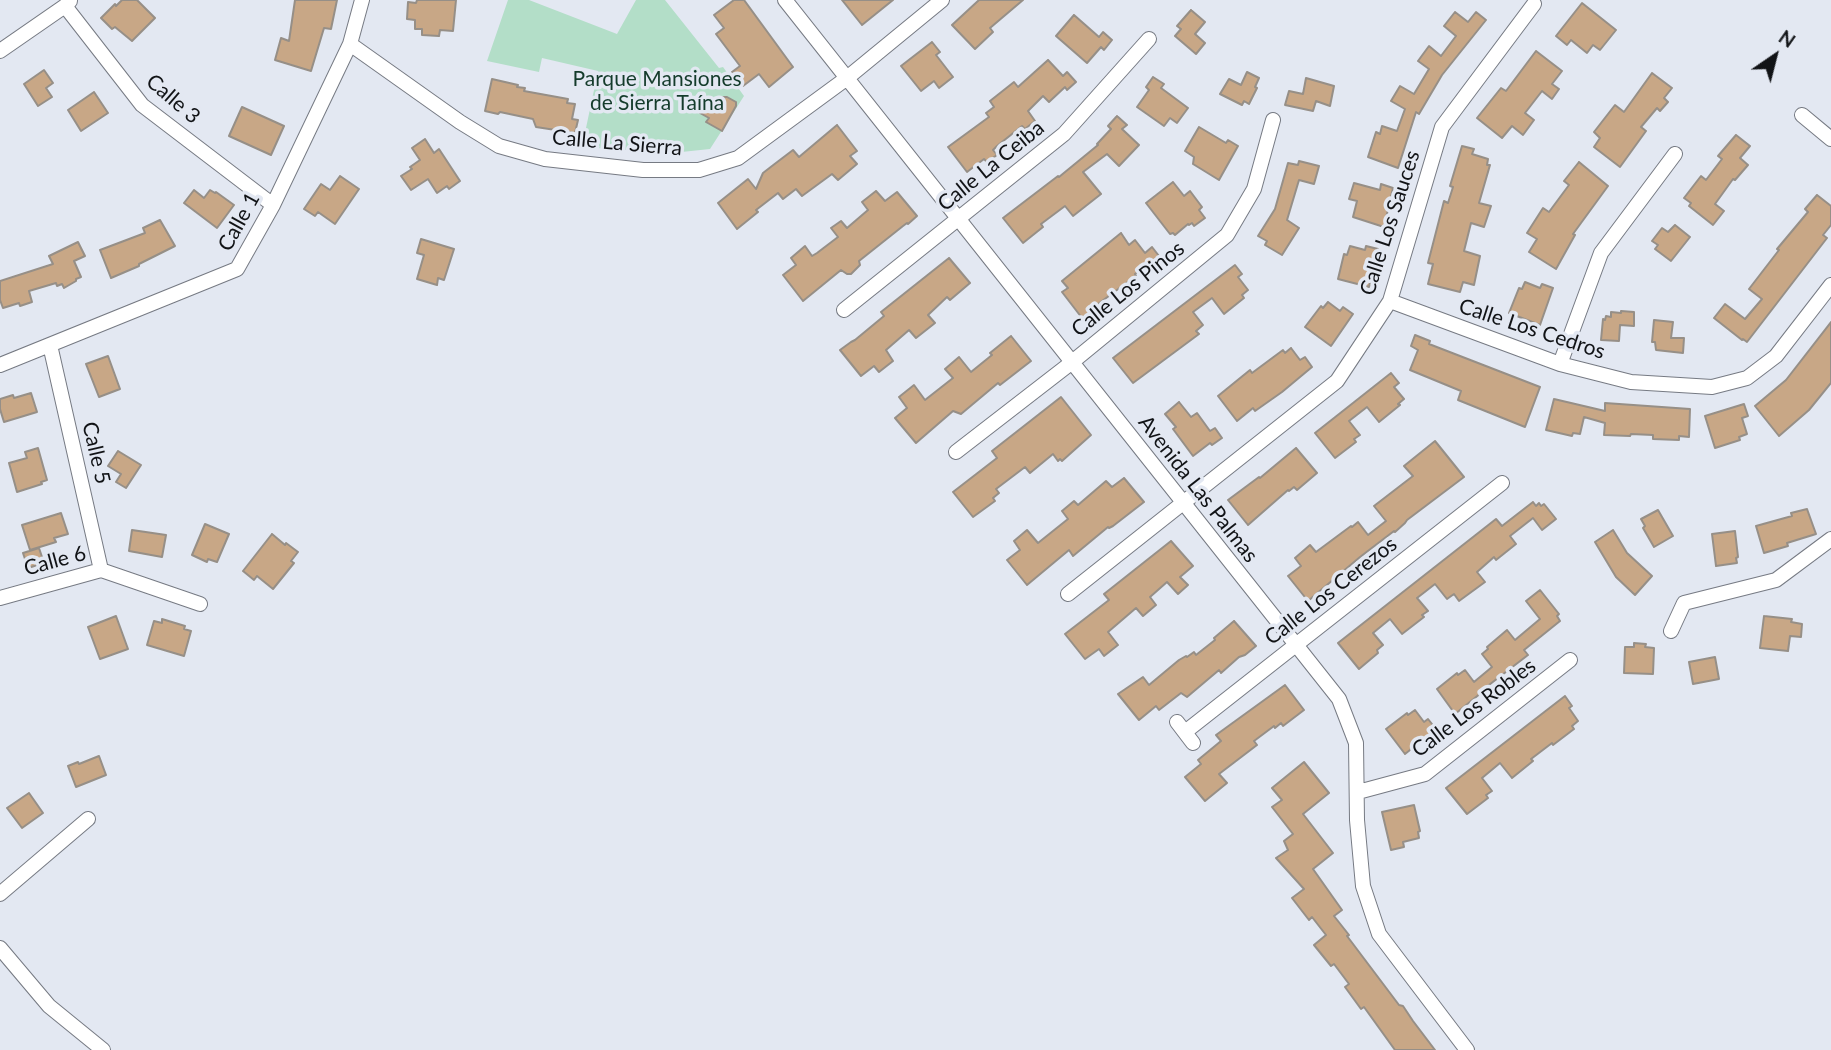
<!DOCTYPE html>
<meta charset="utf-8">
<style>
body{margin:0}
#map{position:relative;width:1831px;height:1050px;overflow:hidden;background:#e3e8f2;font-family:Lato,sans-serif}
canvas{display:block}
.north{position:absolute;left:1740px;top:21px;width:70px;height:70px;-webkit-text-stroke:5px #e3e8f2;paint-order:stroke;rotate:35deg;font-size:19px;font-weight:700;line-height:28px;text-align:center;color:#111316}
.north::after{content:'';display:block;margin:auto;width:24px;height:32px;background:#111316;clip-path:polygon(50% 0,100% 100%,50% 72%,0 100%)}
</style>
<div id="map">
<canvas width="1831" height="1050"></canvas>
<div class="north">N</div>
</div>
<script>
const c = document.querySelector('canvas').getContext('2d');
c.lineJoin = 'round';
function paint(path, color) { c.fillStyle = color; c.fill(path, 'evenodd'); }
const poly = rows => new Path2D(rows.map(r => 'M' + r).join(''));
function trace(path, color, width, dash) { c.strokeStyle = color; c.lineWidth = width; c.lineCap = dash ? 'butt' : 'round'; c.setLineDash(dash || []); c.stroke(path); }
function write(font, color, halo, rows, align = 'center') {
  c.font = font + ' Lato,sans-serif'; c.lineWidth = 7; c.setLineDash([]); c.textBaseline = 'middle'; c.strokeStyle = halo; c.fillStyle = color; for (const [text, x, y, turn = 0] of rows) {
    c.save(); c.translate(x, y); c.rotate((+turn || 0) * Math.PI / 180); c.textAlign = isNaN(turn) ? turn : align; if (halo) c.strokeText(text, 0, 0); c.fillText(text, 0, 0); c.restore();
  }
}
const green = poly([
 [508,0,529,0,617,34,636,0,665,0,719,68,723,67,744,96,710,149,672,153,582,147,598,71,542,58,539,72,487,61]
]);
const building = poly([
 [122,0,137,0,155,18,132,41,115,27,112,29,101,18,115,4,116,6,122,0],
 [295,0,337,0,331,29,324,28,311,71,275,60,281,38,289,41,295,0],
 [417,0,456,0,453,31,440,30,439,36,422,35,422,29,415,29,415,20,407,19,408,2,416,3,417,0],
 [734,0,744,0,793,67,769,87,759,74,743,86,732,72,740,66,716,34,724,28,714,15,734,0],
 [842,0,893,0,862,25,842,0],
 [979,0,1023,0,990,28,993,32,975,49,952,25,979,0],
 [1582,3,1616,30,1600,50,1593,45,1587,53,1571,40,1567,45,1556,36,1582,3],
 [1191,10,1205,22,1195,34,1205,43,1196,54,1175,36,1181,29,1177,26,1191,10],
 [1455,12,1468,22,1476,12,1486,20,1442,75,1419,114,1416,112,1398,168,1368,157,1376,132,1380,134,1382,126,1397,131,1405,109,1391,101,1400,86,1414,94,1429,69,1418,61,1429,46,1441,56,1456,36,1444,26,1455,12],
 [1074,15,1099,37,1103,32,1112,40,1104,50,1101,47,1087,63,1056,36,1074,15],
 [932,42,940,52,936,55,953,77,939,88,934,81,921,91,901,66,932,42],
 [1536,51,1562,71,1552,84,1559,89,1552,99,1542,91,1525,113,1534,120,1523,135,1512,126,1502,138,1477,118,1501,88,1506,91,1536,51],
 [1048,60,1063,76,1067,72,1076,82,1067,90,1065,87,1049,102,1043,96,1028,111,1035,121,1025,129,1022,126,997,146,993,150,997,155,987,162,984,159,967,172,948,147,989,117,986,113,994,107,990,101,1014,82,1018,87,1048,60],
 [44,70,53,83,46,88,52,97,38,106,24,84,44,70],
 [1247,72,1259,78,1255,87,1257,88,1249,104,1244,101,1242,105,1220,94,1229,79,1241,85,1247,72],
 [1652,73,1672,88,1664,98,1668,102,1660,111,1657,108,1641,127,1646,131,1620,167,1594,147,1600,138,1594,132,1615,105,1624,112,1652,73],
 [1153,77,1164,84,1161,88,1188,108,1177,123,1170,118,1164,126,1137,107,1149,90,1146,87,1153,77],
 [1306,78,1334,86,1330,106,1316,101,1313,111,1285,105,1289,91,1303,94,1306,78],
 [492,79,518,85,517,87,525,88,524,91,568,99,567,103,575,104,572,119,578,120,575,133,536,127,533,119,500,112,498,114,485,111,492,79],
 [94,92,108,113,81,131,68,110,94,92],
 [723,97,727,97,736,102,736,106,722,131,706,122,709,118,700,113,707,101,716,106,723,97],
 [242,107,284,126,271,155,229,136,242,107],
 [1117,116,1127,125,1122,129,1139,145,1119,166,1107,154,1083,172,1101,194,1073,216,1065,206,1041,224,1043,227,1023,243,1003,218,1058,176,1059,177,1098,145,1097,144,1111,129,1108,126,1117,116],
 [837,125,857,151,850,156,857,164,838,180,832,174,802,196,796,189,783,199,778,193,756,210,758,212,737,229,718,203,748,179,756,189,763,173,772,166,793,150,799,157,837,125],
 [1199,127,1226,143,1228,140,1238,146,1219,180,1193,164,1194,157,1185,151,1199,127],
 [1736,135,1750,146,1740,158,1748,165,1735,180,1733,179,1715,204,1724,211,1713,225,1689,206,1691,203,1684,198,1701,176,1706,180,1722,159,1718,156,1736,135],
 [425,139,434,153,439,149,460,181,449,189,447,186,437,193,428,179,411,190,401,176,412,169,410,167,420,160,412,148,425,139],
 [1462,146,1474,149,1472,154,1488,159,1487,165,1490,165,1479,203,1491,206,1484,227,1471,223,1464,251,1480,256,1474,285,1463,282,1460,292,1428,284,1433,264,1428,263,1444,201,1448,203,1453,187,1450,186,1462,146],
 [1299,161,1319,166,1314,184,1299,180,1287,220,1299,228,1282,255,1265,245,1267,241,1258,236,1275,209,1288,163,1298,165,1299,161],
 [1579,162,1608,186,1573,234,1575,235,1556,269,1529,252,1537,239,1527,233,1543,208,1549,212,1569,185,1564,181,1579,162],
 [340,176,359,189,335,224,318,212,315,216,304,209,321,184,330,190,340,176],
 [1173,182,1184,196,1190,191,1202,207,1199,210,1205,218,1194,226,1192,223,1189,225,1188,224,1175,235,1173,233,1170,234,1146,203,1173,182],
 [1354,183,1380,190,1381,184,1393,188,1384,227,1353,217,1357,201,1349,199,1354,183],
 [194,190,204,198,210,190,215,193,216,192,234,205,217,228,184,203,194,190],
 [876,191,885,201,897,192,917,216,908,224,907,223,903,226,859,261,860,265,851,274,847,274,841,270,803,301,783,275,796,265,791,258,805,246,812,256,817,253,838,237,831,228,841,221,847,228,868,210,862,202,876,191],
 [1817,195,1831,206,1831,225,1823,235,1827,238,1747,342,1743,339,1742,340,1714,318,1725,304,1745,319,1762,299,1749,289,1779,250,1777,249,1808,212,1805,209,1817,195],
 [160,220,175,246,139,264,139,266,111,278,100,250,145,233,143,228,160,220],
 [1675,225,1690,237,1671,261,1655,249,1658,245,1652,241,1662,228,1668,232,1675,225],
 [1121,233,1129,245,1135,240,1145,253,1152,247,1159,256,1135,274,1136,276,1125,284,1090,310,1091,311,1082,318,1062,292,1068,288,1062,281,1121,233],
 [421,239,454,249,444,280,438,278,437,285,417,279,424,255,417,253,421,239],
 [78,242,85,256,74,261,81,277,76,279,76,281,64,288,62,284,57,286,56,283,29,291,32,302,20,306,19,303,3,308,0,300,0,281,53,264,49,256,78,242],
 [1350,246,1365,250,1366,246,1378,249,1369,287,1338,279,1344,254,1347,255,1350,246],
 [949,258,970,283,950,300,947,297,928,315,935,323,916,338,909,330,886,350,893,361,879,372,874,366,861,376,840,350,851,342,855,340,884,316,881,312,949,258],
 [1235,265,1242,274,1238,277,1248,290,1242,295,1244,298,1224,314,1212,298,1193,312,1203,325,1196,331,1199,334,1133,383,1113,358,1235,265],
 [1525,282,1540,288,1542,284,1553,288,1540,325,1509,313,1519,288,1522,289,1525,282],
 [1328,302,1340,311,1343,307,1353,314,1331,346,1305,327,1321,306,1323,308,1328,302],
 [1621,311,1634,312,1634,326,1620,325,1619,341,1601,340,1603,319,1605,320,1606,316,1611,317,1611,312,1621,313,1621,311],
 [1654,320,1673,322,1671,338,1684,338,1683,353,1656,350,1655,342,1652,342,1654,320],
 [1831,322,1831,383,1809,410,1779,436,1755,406,1786,380,1831,322],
 [1415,335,1430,341,1429,344,1540,387,1525,427,1458,400,1461,391,1410,370,1418,350,1411,346,1415,335],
 [1011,336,1031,361,1000,385,998,383,961,414,953,411,916,443,895,418,907,408,899,397,914,385,925,400,953,378,945,369,959,357,971,372,992,355,990,353,1011,336],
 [1291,348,1300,360,1305,357,1312,367,1282,392,1255,411,1253,408,1237,421,1218,396,1250,370,1252,373,1283,350,1285,353,1291,348],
 [108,356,120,389,99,397,86,364,108,356],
 [1391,373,1399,383,1394,387,1404,399,1398,404,1400,405,1379,422,1367,407,1349,421,1360,435,1354,439,1356,442,1335,458,1315,433,1391,373],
 [31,393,37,412,4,422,0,409,0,399,13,395,14,398,31,393],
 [1061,397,1091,435,1062,461,1060,459,1058,461,1053,454,1030,473,1025,467,996,489,999,493,993,498,995,501,973,517,953,492,997,458,992,451,1061,397],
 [1554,399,1605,411,1605,403,1690,409,1689,437,1679,436,1679,440,1653,439,1653,435,1631,434,1630,436,1604,435,1605,423,1584,417,1580,434,1573,433,1572,436,1546,430,1554,399],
 [1179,402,1191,417,1197,413,1210,431,1215,428,1222,438,1212,445,1210,443,1193,456,1173,429,1176,427,1165,414,1179,402],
 [1744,404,1748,416,1742,418,1747,434,1739,437,1740,440,1715,448,1705,416,1744,404],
 [1435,441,1464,477,1407,520,1405,523,1395,532,1394,531,1360,557,1308,601,1288,576,1301,566,1295,558,1310,545,1316,552,1351,526,1352,527,1358,522,1368,535,1386,521,1374,506,1413,476,1404,466,1435,441],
 [38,448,47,480,41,482,42,484,17,492,9,463,27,458,25,452,38,448],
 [1296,448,1317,473,1297,490,1294,487,1289,491,1288,490,1248,525,1228,500,1259,477,1260,478,1296,448],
 [118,451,141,465,126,488,116,482,121,474,108,466,118,451],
 [1124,478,1144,502,1113,526,1109,528,1108,527,1073,556,1069,550,1027,585,1007,560,1020,550,1014,541,1027,530,1038,543,1068,519,1062,511,1074,501,1078,505,1106,481,1112,487,1124,478],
 [1533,502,1536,506,1539,503,1541,506,1544,504,1556,519,1542,530,1533,518,1510,536,1516,544,1496,560,1494,557,1477,572,1485,582,1459,601,1454,594,1447,599,1435,584,1417,598,1428,611,1422,615,1424,617,1402,634,1390,619,1373,633,1383,645,1377,650,1378,653,1359,669,1338,643,1496,519,1502,526,1533,502],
 [1807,509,1816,534,1787,543,1788,546,1764,553,1756,526,1792,516,1791,513,1807,509],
 [1658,510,1673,536,1654,547,1643,528,1645,526,1641,519,1658,510],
 [61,513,68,534,54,538,56,542,30,550,22,525,61,513],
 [205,524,229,534,217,562,208,559,207,562,192,555,205,524],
 [132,530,166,535,162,557,129,551,132,530],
 [1613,530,1627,553,1652,576,1635,595,1616,577,1595,542,1613,530],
 [1735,531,1738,557,1736,558,1737,563,1716,566,1712,534,1735,531],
 [272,534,285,545,286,543,298,552,291,561,294,563,273,589,257,576,254,580,243,571,272,534],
 [1171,541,1193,566,1180,577,1188,585,1178,594,1167,582,1150,597,1156,605,1143,616,1136,608,1108,632,1118,645,1104,656,1099,649,1085,659,1065,634,1109,600,1104,594,1171,541],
 [39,548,44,563,28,568,23,553,39,548],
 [1540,590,1559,614,1557,616,1560,621,1524,650,1528,655,1485,688,1486,689,1455,714,1437,689,1457,673,1458,675,1465,670,1474,682,1492,667,1482,654,1488,649,1487,647,1507,630,1515,640,1540,619,1526,601,1540,590],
 [116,616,128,649,100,659,88,627,116,616],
 [1764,616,1792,619,1791,622,1802,624,1801,637,1790,636,1788,651,1760,648,1764,616],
 [162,619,185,626,184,629,191,631,184,656,147,645,154,621,162,623,162,619],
 [1234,621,1256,646,1245,655,1239,657,1221,673,1219,670,1187,697,1181,693,1159,710,1156,706,1139,720,1118,694,1143,677,1149,685,1179,660,1186,656,1187,657,1194,652,1196,655,1215,640,1214,638,1234,621],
 [1634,643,1646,644,1645,647,1654,648,1653,674,1624,673,1625,647,1634,647,1634,643],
 [1715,657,1719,679,1693,684,1689,662,1715,657],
 [1285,685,1304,710,1283,726,1281,723,1275,728,1274,726,1254,741,1257,745,1219,774,1227,783,1205,801,1185,777,1201,764,1198,760,1221,741,1216,735,1285,685],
 [1565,696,1572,706,1569,708,1578,721,1572,726,1574,729,1553,745,1552,743,1531,759,1533,761,1512,778,1500,763,1482,778,1492,791,1486,795,1488,798,1467,814,1446,788,1565,696],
 [1415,710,1424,722,1428,719,1436,729,1405,754,1386,729,1407,713,1408,715,1415,710],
 [99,756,106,775,76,787,68,766,78,762,79,764,99,756],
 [1304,762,1329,793,1303,814,1333,853,1313,869,1342,910,1334,916,1349,935,1347,936,1399,1005,1403,1006,1413,1021,1435,1050,1395,1050,1364,1007,1361,1009,1345,987,1349,984,1334,964,1331,966,1314,945,1326,935,1312,917,1309,920,1292,898,1304,889,1276,858,1288,850,1284,841,1293,834,1272,807,1282,800,1272,788,1304,762],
 [29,793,43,813,22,828,7,808,29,793],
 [1414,805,1420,831,1418,832,1419,838,1403,842,1404,847,1391,850,1382,812,1414,805]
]);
const minor = poly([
 [785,0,1339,699,1356,743,1357,820,1363,886,1379,934,1467,1050],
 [65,6,142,105,273,205],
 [350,44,460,122,499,146,545,159,643,170,699,170,738,158,847,78,942,0],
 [0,51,65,6,70,1],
 [1802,115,1831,139],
 [1390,301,1560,364,1631,382,1712,387,1747,378,1776,356,1831,285],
 [844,310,1064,134,1149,39],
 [50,345,101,570],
 [1560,364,1601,253,1675,154],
 [0,365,237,269,273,205,350,44,362,0],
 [956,452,1071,363,1227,235,1254,189,1273,120],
 [1068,594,1337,381,1390,301,1442,127,1534,4],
 [0,598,101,570,200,604],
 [1671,631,1684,603,1776,580,1831,539],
 [1177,722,1193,743],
 [1185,732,1502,483],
 [1358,792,1425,774,1570,660],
 [0,894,88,819],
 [0,948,49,1006,103,1050]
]);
const parkNames = [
 ["Parque Mansiones",657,79],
 ["de Sierra Taína",657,103]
];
const streetNames = [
 ["Calle 3",173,99,41],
 ["Calle La Sierra",617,143,5],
 ["Calle La Ceiba",991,166,-39],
 ["Calle 1",239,222,-61],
 ["Calle Los Sauces",1390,223,-72],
 ["Calle Los Pinos",1128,289,-39],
 ["Calle Los Cedros",1532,329,18],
 ["Calle 5",96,453,77],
 ["Avenida Las Palmas",1198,489,52],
 ["Calle 6",55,561,-15],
 ["Calle Los Cerezos",1331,591,-38],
 ["Calle Los Robles",1474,708,-37]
];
paint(green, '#b3dec8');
paint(building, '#c8a786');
trace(building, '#968f87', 2);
trace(minor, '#767a83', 16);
trace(minor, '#fff', 14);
write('21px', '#143b2b', '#e3e8f2', parkNames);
write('21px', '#111316', '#e3e8f2', streetNames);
</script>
